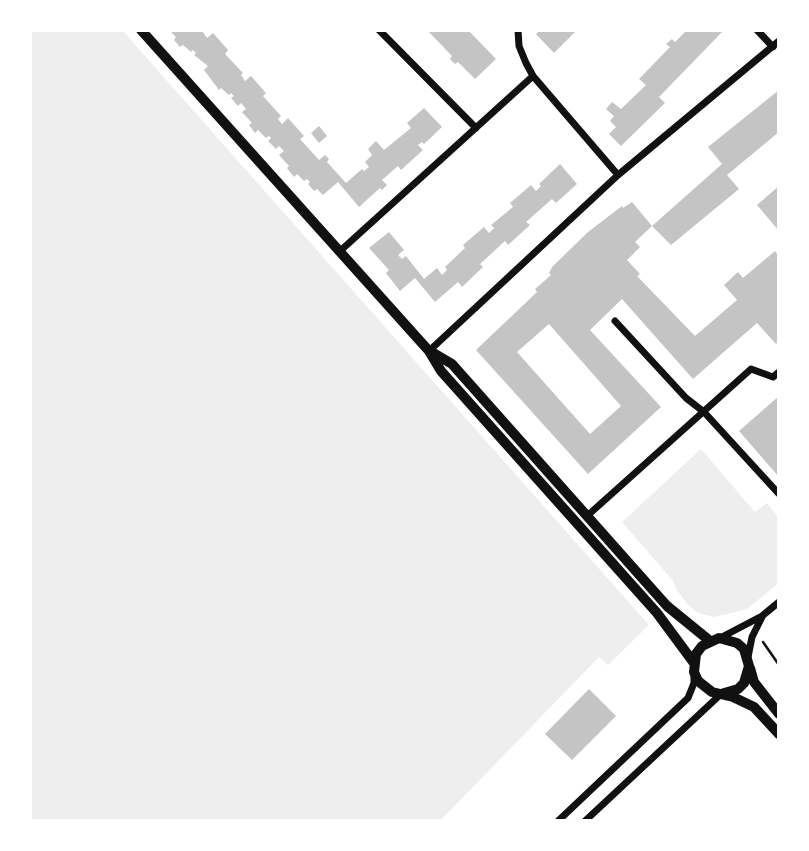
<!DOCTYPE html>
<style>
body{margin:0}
#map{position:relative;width:809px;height:851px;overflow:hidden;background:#fff;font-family:"IBM Plex Sans",sans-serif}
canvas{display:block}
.frame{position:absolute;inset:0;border:32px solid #fff;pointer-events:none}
</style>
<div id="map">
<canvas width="809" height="851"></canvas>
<div class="frame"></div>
</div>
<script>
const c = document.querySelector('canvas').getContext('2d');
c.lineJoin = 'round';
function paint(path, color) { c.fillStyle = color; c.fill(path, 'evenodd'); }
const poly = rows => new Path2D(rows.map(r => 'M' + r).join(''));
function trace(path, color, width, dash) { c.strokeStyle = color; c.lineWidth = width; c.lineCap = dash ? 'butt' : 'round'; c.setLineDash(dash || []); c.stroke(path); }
const green = poly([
 [30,30,122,30,649,625,608,665,599,657,440,821,30,821],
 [701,449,755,512,767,503,779,518,779,583,747,609,714,617,698,613,688,605,676,589,674,582,622,522]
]);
const building = poly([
 [169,30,206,30,203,32,207,38,213,33,228,50,225,54,243,73,241,75,245,81,251,76,266,93,263,96,281,116,278,119,282,124,288,118,304,136,300,139,319,160,325,155,329,159,327,162,346,183,362,169,364,171,369,167,365,162,372,155,368,149,376,141,384,150,411,128,407,123,424,108,442,127,424,144,422,142,418,145,423,150,401,170,398,166,382,180,387,185,382,190,380,188,359,207,338,182,323,195,317,189,314,191,308,184,310,182,307,179,304,181,297,174,294,177,287,168,289,166,279,155,284,151,279,146,276,149,268,141,271,138,269,136,266,138,258,130,255,133,249,125,252,123,242,112,246,109,241,103,238,106,231,98,234,96,231,93,229,95,221,88,219,90,204,70,208,66,194,55,196,53,193,50,191,52,183,45,180,47,174,40,176,37],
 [427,30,468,30,496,59,475,79,458,62,455,64,450,59,452,56],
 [540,30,577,30,554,53,536,34],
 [687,30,724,30,659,97,665,103,621,146,609,134,616,127,610,121,614,116,606,109,612,102,621,109,646,85,639,79,670,47,666,44,672,39,675,42],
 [779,90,779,132,727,175,739,189,671,245,652,226,635,242,640,247,627,260,640,274,637,276,695,336,737,300,724,285,738,272,743,278,775,251,779,256,779,341,776,344,757,323,693,379,622,299,590,330,661,407,588,474,476,350,537,292,535,289,551,275,549,273,552,267,588,232,622,206,623,208,632,202,652,226,722,164,708,147],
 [549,324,621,406,590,434,517,352],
 [319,126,327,136,319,143,311,133],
 [560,164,577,184,556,203,552,199,526,222,530,225,508,245,505,241,480,264,483,267,462,287,458,282,435,302,415,278,400,291,386,273,389,270,369,248,389,232,404,250,398,255,402,259,406,256,424,279,437,268,442,275,447,270,445,267,465,248,463,245,484,227,489,233,494,228,491,225,513,207,510,203,531,185,536,191,541,186,539,184],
 [779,186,779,231,757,205],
 [779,396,779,477,739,431],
 [589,689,616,716,572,760,545,734]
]);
const path = poly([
 [763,642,779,665]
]);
const minor = poly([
 [379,30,476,128],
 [518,30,519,46,526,63,533,76,618,175],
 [757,30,773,47],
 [339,252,533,76],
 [615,321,686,398,704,412,779,494],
 [429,351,618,175,779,41],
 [587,516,751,369,773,377,779,372],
 [720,638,762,616,779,602],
 [748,657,752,637,762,617],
 [558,821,688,698,694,683,694,677],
 [585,821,721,694]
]);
const tertiary = poly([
 [141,30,429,351,441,371,657,613,694,663],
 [430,351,452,364,667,606,710,641],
 [750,668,754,682,779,714],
 [721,694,738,689,744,683,749,666,744,649,737,643,719,638,702,646,696,654,694,672,698,681,712,692,733,697,754,707,779,734]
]);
paint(green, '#eee');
paint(building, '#c4c4c4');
trace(path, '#111', 2.5);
trace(minor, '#111', 7);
trace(tertiary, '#111', 10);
</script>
